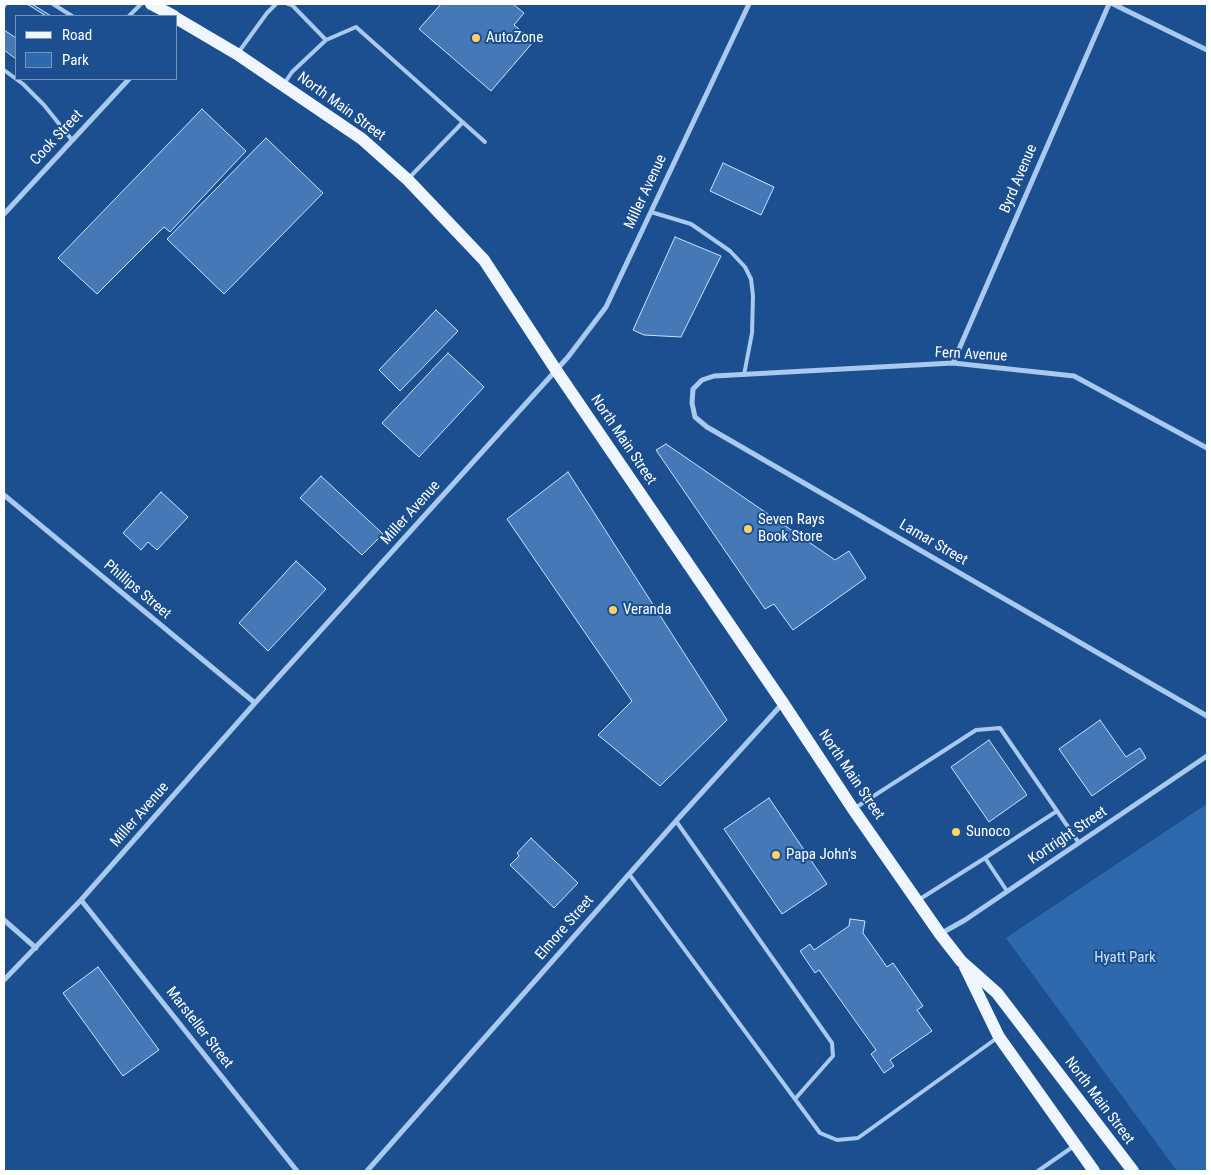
<!DOCTYPE html>
<style>
body{margin:0}
#map{position:relative;width:1211px;height:1175px;overflow:hidden;background:#1b4f8f;font-family:"Roboto Condensed",sans-serif}
canvas{display:block}
.frame{position:absolute;inset:0;border:5px solid #fff;pointer-events:none}
.legend{position:absolute;left:15px;top:15px;width:162px;height:65px;box-sizing:border-box;background:#1b4f8f;border:1px solid #7695bc;margin:0;padding:6px 9px;list-style:none;font-size:15px;color:#fff}
.legend li{display:flex;align-items:center;gap:10px;height:25px}
.legend b{width:25px;border:1px solid #7695bc}
</style>
<div id="map">
<canvas width="1211" height="1175"></canvas>
<div class="frame"></div>
<ul class="legend">
<li><b style="height:6px;background:#f0f6ff"></b>Road</li>
<li><b style="height:14px;background:#2e69ad"></b>Park</li>
</ul>
</div>
<script>
const c = document.querySelector('canvas').getContext('2d');
c.lineJoin = 'round';
function paint(path, color) { c.fillStyle = color; c.fill(path, 'evenodd'); }
const poly = rows => new Path2D(rows.map(r => 'M' + r).join(''));
function trace(path, color, width, dash) { c.strokeStyle = color; c.lineWidth = width; c.lineCap = dash ? 'butt' : 'round'; c.setLineDash(dash || []); c.stroke(path); }
function write(font, color, halo, rows, align = 'center') {
  c.font = font + ' "Roboto Condensed",sans-serif'; c.lineWidth = 4; c.setLineDash([]); c.textBaseline = 'middle'; c.strokeStyle = halo; c.fillStyle = color; for (const [text, x, y, turn = 0] of rows) {
    c.save(); c.translate(x, y); c.rotate((+turn || 0) * Math.PI / 180); c.textAlign = isNaN(turn) ? turn : align; if (halo) c.strokeText(text, 0, 0); c.fillText(text, 0, 0); c.restore();
  }
}
const green = poly([
 [1207,804,1207,1171,1177,1171,1006,938]
]);
const building = poly([
 [4,4,32,4,51,16,16,16,16,38,4,30,4,4],
 [7,4,27,4,46,16,16,16,16,59,4,50,4,9,7,4],
 [441,4,513,4,524,13,514,25,534,41,491,91,419,29,441,4],
 [202,109,246,151,170,232,164,227,97,294,58,258,202,109],
 [266,138,323,193,224,294,167,239,266,138],
 [723,163,774,187,761,215,710,191,723,163],
 [675,237,721,256,681,337,644,335,633,330,675,237],
 [436,310,458,331,400,391,379,370,436,310],
 [448,353,484,387,419,457,382,423,448,353],
 [666,444,835,560,849,551,866,578,793,630,774,604,765,609,656,450,666,444],
 [568,472,727,720,660,786,598,735,632,701,507,519,568,472],
 [321,476,383,534,362,555,300,498,321,476],
 [161,492,188,517,157,550,148,542,141,550,123,533,161,492],
 [296,561,326,589,268,651,239,623,296,561],
 [1100,720,1126,757,1140,748,1146,758,1092,796,1059,749,1100,720],
 [989,740,1027,795,989,822,951,767,989,740],
 [769,798,827,884,782,914,724,829,769,798],
 [531,838,578,883,554,908,510,865,519,856,517,853,531,838],
 [850,919,865,921,863,933,887,967,893,963,923,1006,917,1010,932,1031,890,1060,894,1066,884,1073,871,1054,876,1050,819,970,815,973,800,951,810,944,814,950,849,926,850,919],
 [98,967,159,1050,123,1076,63,993,98,967]
]);
const lane = poly([
 [53,4,72,16],
 [288,4,292,5,326,40],
 [129,16,141,4],
 [238,53,267,13,276,4],
 [4,70,23,84,44,105,72,140],
 [284,84,292,72,326,40,356,27,485,142],
 [409,178,463,122],
 [651,212,691,224,730,251,745,267,751,279,753,296,752,333,744,375],
 [855,808,976,730,1000,728,1079,843],
 [676,821,832,1043,833,1056,795,1099],
 [629,874,820,1133,837,1140,858,1138,997,1038],
 [1007,891,985,858,1057,811],
 [920,899,985,858],
 [1038,1171,1074,1146]
]);
const street = poly([
 [1113,4,1207,50],
 [4,214,129,79],
 [953,363,1109,4],
 [1207,448,1074,376,953,363,714,376,702,380,693,389,692,403,695,417,707,427,1207,716],
 [4,495,255,703],
 [81,900,297,1171],
 [4,920,36,948],
 [940,934,965,920,1207,756],
 [4,980,81,900,255,703,568,357,606,307,749,4],
 [367,1171,676,821,783,703]
]);
const primary = poly([
 [151,4,174,16],
 [176,18,237,54,362,139,408,180,484,260,556,370,783,703,853,809,940,934,961,961,997,993,1133,1171],
 [965,967,999,1037,1094,1171]
]);
const markers = [
 [476,38,5,"#ffd166"],
 [748,529,5,"#ffd166"],
 [613,610,5,"#ffd166"],
 [956,832,5,"#ffd166"],
 [776,855,5,"#ffd166"]
];
const poiNames = [
 ["AutoZone",486,38],
 ["Seven Rays",758,520],
 ["Book Store",758,537],
 ["Veranda",623,610],
 ["Sunoco",966,832],
 ["Papa John's",786,855]
];
const streetNames = [
 ["North Main Street",341,107,36],
 ["Cook Street",57,138,-47],
 ["Byrd Avenue",1019,179,-67],
 ["Miller Avenue",646,192,-65],
 ["Fern Avenue",971,355,3],
 ["North Main Street",623,440,56],
 ["Miller Avenue",411,513,-48],
 ["Lamar Street",933,543,30],
 ["Phillips Street",137,590,40],
 ["North Main Street",851,775,56],
 ["Miller Avenue",140,815,-49],
 ["Kortright Street",1068,836,-34],
 ["Elmore Street",565,928,-49],
 ["Marsteller Street",199,1028,52],
 ["North Main Street",1099,1101,53]
];
const parkNames = [
 ["Hyatt Park",1125,958]
];
paint(green, '#2e69ad');
paint(building, '#4478b7');
trace(building, '#cfe3fa', 1);
trace(lane, '#a9c9ee', 4);
trace(street, '#a9c9ee', 5);
trace(primary, '#f0f6ff', 12);
for (const [x, y, r, color] of markers) { const dot = new Path2D(); dot.arc(x, y, r, 0, 2 * Math.PI); c.fillStyle = color; c.fill(dot); trace(dot, '#1b4f8f', 2); }
write('15px', '#fff', '#1b4f8f', poiNames, 'left');
write('15px', '#fff', '#1b4f8f', streetNames);
write('15px', '#cfe3fa', '#1b4f8f', parkNames);
</script>
